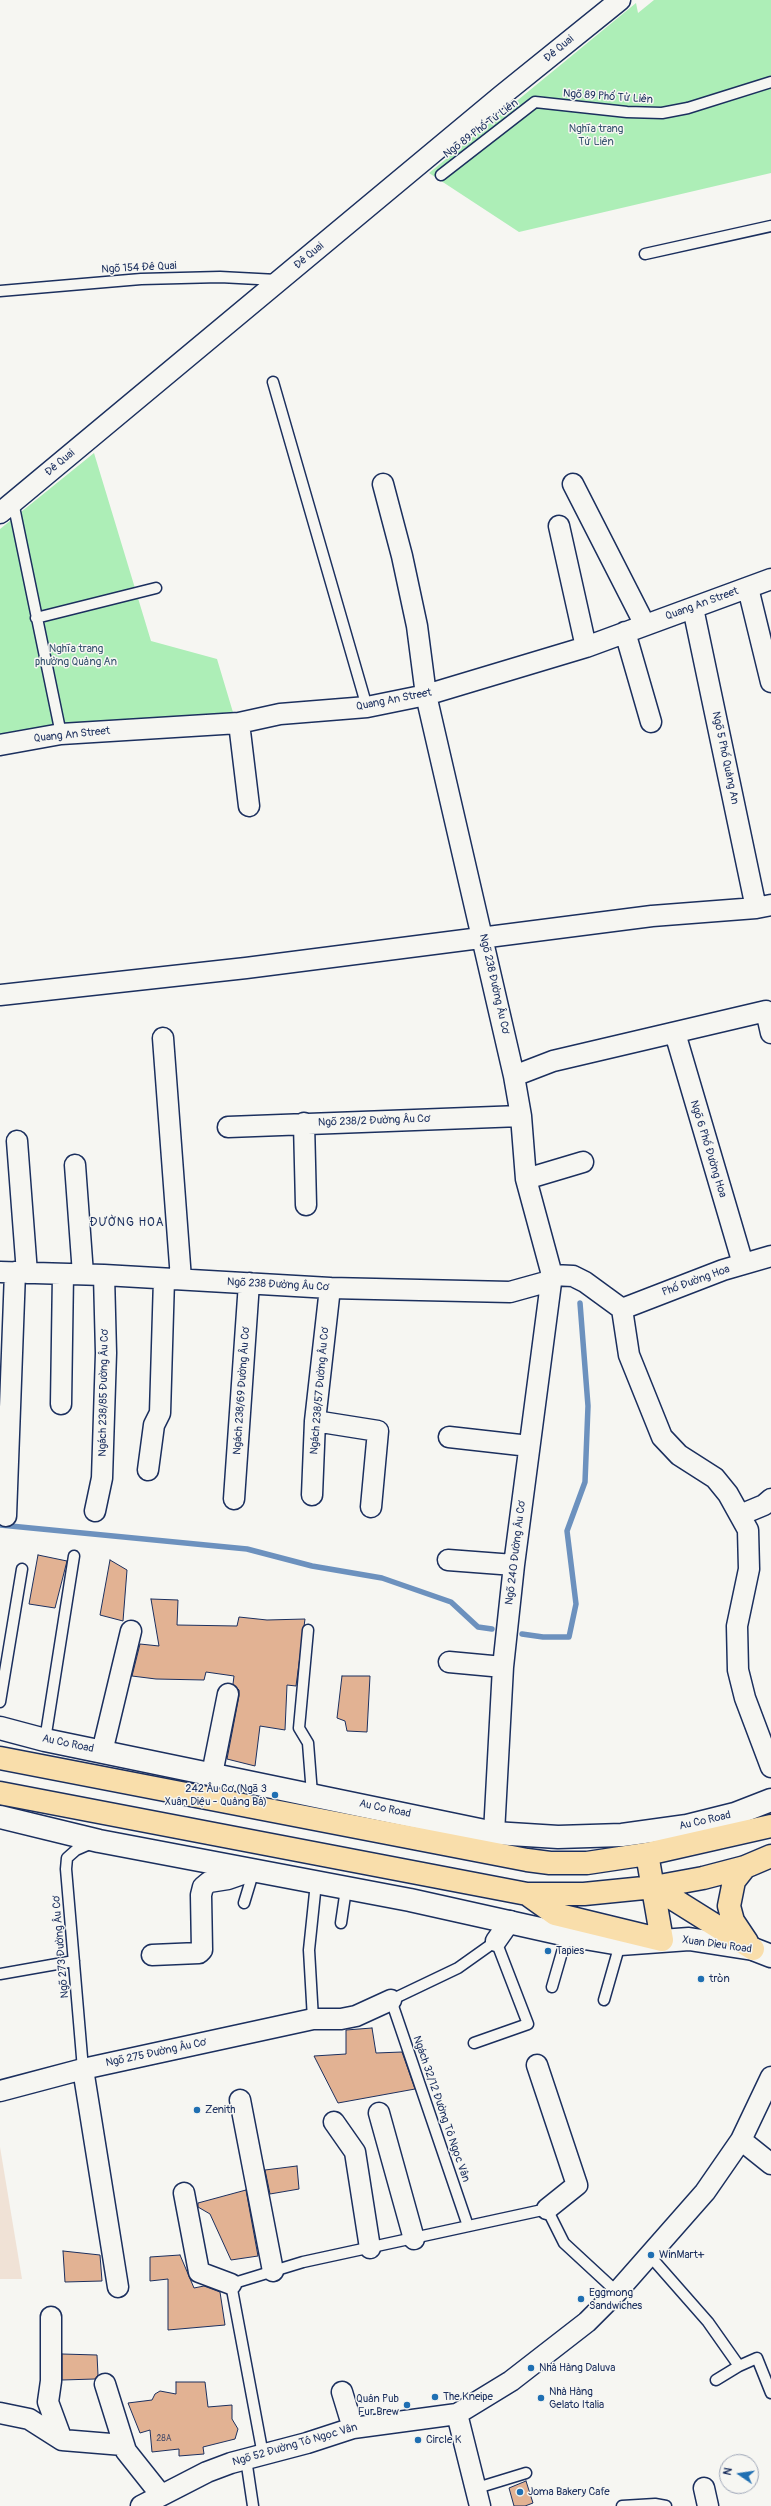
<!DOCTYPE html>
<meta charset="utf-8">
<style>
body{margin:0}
#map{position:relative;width:771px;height:2506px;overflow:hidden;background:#f6f6f2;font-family:Pangolin,sans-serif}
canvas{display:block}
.north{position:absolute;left:719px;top:2454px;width:40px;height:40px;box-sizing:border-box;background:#f6f6f2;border:1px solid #9ea6b7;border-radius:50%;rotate:283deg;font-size:11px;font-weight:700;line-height:16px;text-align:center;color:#1b2f5e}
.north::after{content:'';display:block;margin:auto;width:14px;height:18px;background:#1f6fb2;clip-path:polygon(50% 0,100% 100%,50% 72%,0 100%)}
</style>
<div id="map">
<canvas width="771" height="2506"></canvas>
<div class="north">N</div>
</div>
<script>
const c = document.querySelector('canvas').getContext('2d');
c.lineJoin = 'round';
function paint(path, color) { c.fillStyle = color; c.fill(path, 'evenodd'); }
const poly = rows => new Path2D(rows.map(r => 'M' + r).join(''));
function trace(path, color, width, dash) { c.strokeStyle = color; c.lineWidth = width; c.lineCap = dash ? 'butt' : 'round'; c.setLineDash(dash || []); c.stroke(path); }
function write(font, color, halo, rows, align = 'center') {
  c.font = font + ' Pangolin,sans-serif'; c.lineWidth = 3; c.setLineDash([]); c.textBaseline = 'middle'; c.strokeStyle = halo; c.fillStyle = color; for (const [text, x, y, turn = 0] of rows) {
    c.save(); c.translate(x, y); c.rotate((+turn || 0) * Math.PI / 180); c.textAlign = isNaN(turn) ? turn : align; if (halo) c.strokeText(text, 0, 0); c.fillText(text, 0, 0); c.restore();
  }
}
const built = poly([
 [0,2147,22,2279,0,2279]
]);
const green = poly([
 [654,0,771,0,771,173,519,232,429,173,636,3,638,13],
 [94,453,151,641,217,659,235,719,0,739,0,529]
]);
const stream = poly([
 [0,1525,247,1549,312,1566,382,1578,451,1602,478,1627,492,1629],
 [522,1634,543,1637,569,1637,576,1604,567,1531,585,1482,588,1406,580,1303]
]);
const building = poly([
 [38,1555,67,1561,55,1608,29,1604,38,1555],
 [110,1560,127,1570,123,1621,100,1615,110,1560],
 [151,1599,178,1600,177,1625,237,1626,239,1617,267,1620,305,1619,296,1686,287,1685,285,1730,260,1726,255,1766,227,1759,239,1696,239,1690,233,1684,234,1676,206,1672,204,1680,156,1679,132,1676,140,1644,159,1646,151,1599],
 [342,1676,370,1676,367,1732,347,1731,345,1721,337,1718,342,1676],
 [372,2028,376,2053,402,2052,415,2089,338,2103,314,2056,346,2054,346,2030,372,2028],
 [297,2166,299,2189,270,2194,265,2170,297,2166],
 [246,2190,258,2256,231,2260,210,2214,198,2207,198,2203,246,2190],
 [63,2251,100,2255,102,2281,65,2282,63,2251],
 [180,2255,194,2288,204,2286,220,2292,225,2325,168,2330,168,2279,150,2281,150,2257,180,2255],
 [62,2354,97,2355,98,2375,95,2379,62,2380,62,2354],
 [176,2382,205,2382,208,2407,232,2405,232,2419,238,2429,235,2439,203,2447,204,2454,179,2456,179,2449,152,2452,150,2430,140,2433,128,2403,152,2400,155,2394,160,2391,176,2394,176,2382],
 [526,2481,533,2503,525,2506,514,2506,509,2488,526,2481]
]);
const service = poly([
 [441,175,535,102,627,112,662,113,688,108,771,82],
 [645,254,771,226],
 [0,291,141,279,220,277,277,280],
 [273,382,367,707],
 [13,502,61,734],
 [36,618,156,588],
 [308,1630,299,1728,308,1743,312,1794],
 [0,1702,22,1569],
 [45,1740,74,1556],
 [244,1903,254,1870],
 [341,1923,346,1889],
 [0,1974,74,1961],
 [552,1987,567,1935],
 [604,2000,620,1944],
 [313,2019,309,1950,316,1883],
 [83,2069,66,1869,67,1858,76,1850,92,1843],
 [468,2226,391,2000,458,1968,496,1941,528,2024,474,2043],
 [650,2256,708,2322,739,2366],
 [716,2380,739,2366,757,2358,771,2393],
 [263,2455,231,2284,303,2262,547,2209,564,2243,617,2292],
 [246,2459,253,2506],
 [477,2488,526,2473],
 [622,2506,655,2504,666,2506]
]);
const minor = poly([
 [383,484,402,556,417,626,426,695,514,1076,521,1116,526,1179,552,1275,514,1565,503,1667,494,1833],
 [573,484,645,625],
 [0,513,501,96,620,0],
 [559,526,586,647],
 [748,588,771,682],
 [693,608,756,908],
 [625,632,651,722],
 [239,723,249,806],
 [0,745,61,734,239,723,280,714,367,707,426,695,586,647,771,579],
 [0,995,246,968,652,916,756,908,771,905],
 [675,1033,743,1264],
 [163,1038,181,1279],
 [514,1076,553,1061,766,1011,771,1033],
 [304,1123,306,1205],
 [228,1127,521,1116],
 [17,1141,27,1273],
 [75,1165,83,1274],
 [526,1179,583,1162],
 [0,1272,104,1275,330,1288,510,1292,546,1282,552,1275,573,1276,585,1282,622,1309,629,1355,662,1437,679,1455,715,1478,728,1494,748,1530,749,1569,737,1626,738,1670,745,1698,771,1767],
 [622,1309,723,1270,771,1256],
 [61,1404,63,1274],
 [315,1421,378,1431,371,1507],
 [449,1437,529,1446],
 [148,1470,154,1425,160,1413,164,1279],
 [312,1495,315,1421,330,1288],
 [234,1499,249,1283],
 [95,1511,102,1478,106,1353,104,1275],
 [740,1515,764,1505,771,1499],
 [6,1516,15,1272],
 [448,1560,514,1565],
 [449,1662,503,1667],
 [102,1752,131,1631],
 [212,1774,228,1694],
 [496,1941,510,1921],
 [152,1955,199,1953,202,1950,201,1895,203,1887,209,1882,228,1879,254,1870],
 [537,2065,577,2185,547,2209],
 [83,2069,118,2287],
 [0,2091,83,2069,313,2019,341,2019,356,2016,391,2000],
 [240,2100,273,2271],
 [379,2113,414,2239],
 [334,2122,355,2152,370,2248],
 [741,2140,771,2164],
 [184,2193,199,2272,231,2284],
 [51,2317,51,2381,48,2402,62,2440],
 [105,2384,126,2451,161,2495],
 [342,2392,353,2428],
 [0,2413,29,2419,62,2440,123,2445],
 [457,2414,480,2506],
 [704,2488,708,2506],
 [141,2506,207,2472,231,2463,307,2443,353,2428,457,2414,511,2381,587,2322,617,2292,705,2192,741,2140,771,2077]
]);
const tertiary = poly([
 [0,1728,45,1740,494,1833,558,1837,622,1835,687,1826,735,1814,771,1800],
 [0,1817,99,1841,410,1900,567,1935,620,1944,689,1939,753,1949,771,1956]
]);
const primary = poly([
 [0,1758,527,1860,550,1863,587,1863,647,1854,771,1826],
 [0,1793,527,1894,584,1894,654,1887,703,1878,745,1867,771,1856],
 [745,1867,734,1881,729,1906,733,1921,747,1942],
 [654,1887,753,1949],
 [527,1894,555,1914,662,1940,647,1854]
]);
const markers = [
 [275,1795,4,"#1f6fb2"],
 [548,1951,4,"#1f6fb2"],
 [701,1979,4,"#1f6fb2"],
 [197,2110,4,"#1f6fb2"],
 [651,2255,4,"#1f6fb2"],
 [581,2299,4,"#1f6fb2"],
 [531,2368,4,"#1f6fb2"],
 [435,2397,4,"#1f6fb2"],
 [541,2398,4,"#1f6fb2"],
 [407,2405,4,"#1f6fb2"],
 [418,2440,4,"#1f6fb2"],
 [520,2492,4,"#1f6fb2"]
];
const numberNames = [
 ["28A",164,2439]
];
const streetNames = [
 ["Đê Quai",559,49,-39],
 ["Ngõ 89 Phố Tử Liên",608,97,4],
 ["Ngõ 89 Phố Tứ Liên",481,129,-37],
 ["Đê Quai",309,256,-40],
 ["Ngõ 154 Đê Quai",139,268,-3],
 ["Đê Quai",60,463,-40],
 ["Quang An Street",702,604,-20],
 ["Quang An Street",394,700,-11],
 ["Quang An Street",72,735,-6],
 ["Ngõ 5 Phố Quảng An",725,758,78],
 ["Ngõ 238 Đường Âu Cơ",494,984,77],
 ["Ngõ 238/2 Đường Âu Cơ",374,1121,-2],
 ["Ngõ 6 Phố Đường Hoa",708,1149,73],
 ["Phố Đường Hoa",696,1281,-20],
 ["Ngõ 238 Đường Âu Cơ",278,1285,3],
 ["Ngách 238/69 Đường Âu Cơ",242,1391,-86],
 ["Ngách 238/57 Đường Âu Cơ",320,1391,-85],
 ["Ngách 238/85 Đường Âu Cơ",104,1393,-89],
 ["Ngõ 240 Đường Âu Cơ",516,1553,-83],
 ["Au Co Road",68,1744,12],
 ["Au Co Road",385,1809,12],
 ["Au Co Road",705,1821,-13],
 ["Xuan Dieu Road",717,1945,8],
 ["Ngõ 273 Đường Âu Cơ",61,1947,-95],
 ["Ngõ 275 Đường Âu Cơ",156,2053,-12],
 ["Ngách 32/12 Đường Tô Ngọc Vân",441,2109,71],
 ["Ngõ 52 Đường Tô Ngọc Vân",295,2445,-16]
];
const parkNames = [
 ["Nghĩa trang",596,129],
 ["Tứ Liên",596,142],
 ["Nghĩa trang",76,649],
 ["phường Quảng An",76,662]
];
const poiNames = [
 ["242 Âu Cơ (Ngã 3",267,1789,"right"],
 ["Xuân Diệu - Quảng Bá)",267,1802,"right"],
 ["Tapies",556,1951],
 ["tròn",709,1979],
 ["Zenith",205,2110],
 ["WinMart+",659,2255],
 ["Eggmong",589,2293],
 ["Sandwiches",589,2306],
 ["Nhà Hàng Daluva",539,2368],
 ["Nhà Hàng",549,2392],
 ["Gelato Italia",549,2405],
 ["The Kneipe",443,2397],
 ["Quán Pub",399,2399,"right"],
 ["Fur Brew",399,2412,"right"],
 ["Circle K",426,2440],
 ["Joma Bakery Cafe",528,2492]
];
const neighbourhoodNames = [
 ["ĐƯỜNG HOA",127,1223]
];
paint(built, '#f0e2d6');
paint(green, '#adeeb7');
trace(stream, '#6c91be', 5.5);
paint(building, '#e2b293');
trace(building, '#1b2f5e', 1);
trace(service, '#1b2f5e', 13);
trace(minor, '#1b2f5e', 23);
trace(tertiary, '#1b2f5e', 25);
trace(primary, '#1b2f5e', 25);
trace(service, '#f6f6f2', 10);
trace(minor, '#f6f6f2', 20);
trace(tertiary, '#f6f6f2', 22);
trace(primary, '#f9deab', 22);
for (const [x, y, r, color] of markers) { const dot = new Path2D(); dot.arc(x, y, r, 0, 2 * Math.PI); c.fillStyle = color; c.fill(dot); trace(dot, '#f6f6f2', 1.5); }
write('9px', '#4d506b', null, numberNames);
write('11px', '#1b2f5e', '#f6f6f2', streetNames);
write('11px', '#385570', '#f6f6f2', parkNames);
write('11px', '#1b2f5e', '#f6f6f2', poiNames, 'left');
c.letterSpacing = '1px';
write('12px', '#1b2f5e', '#f6f6f2', neighbourhoodNames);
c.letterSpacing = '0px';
</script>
